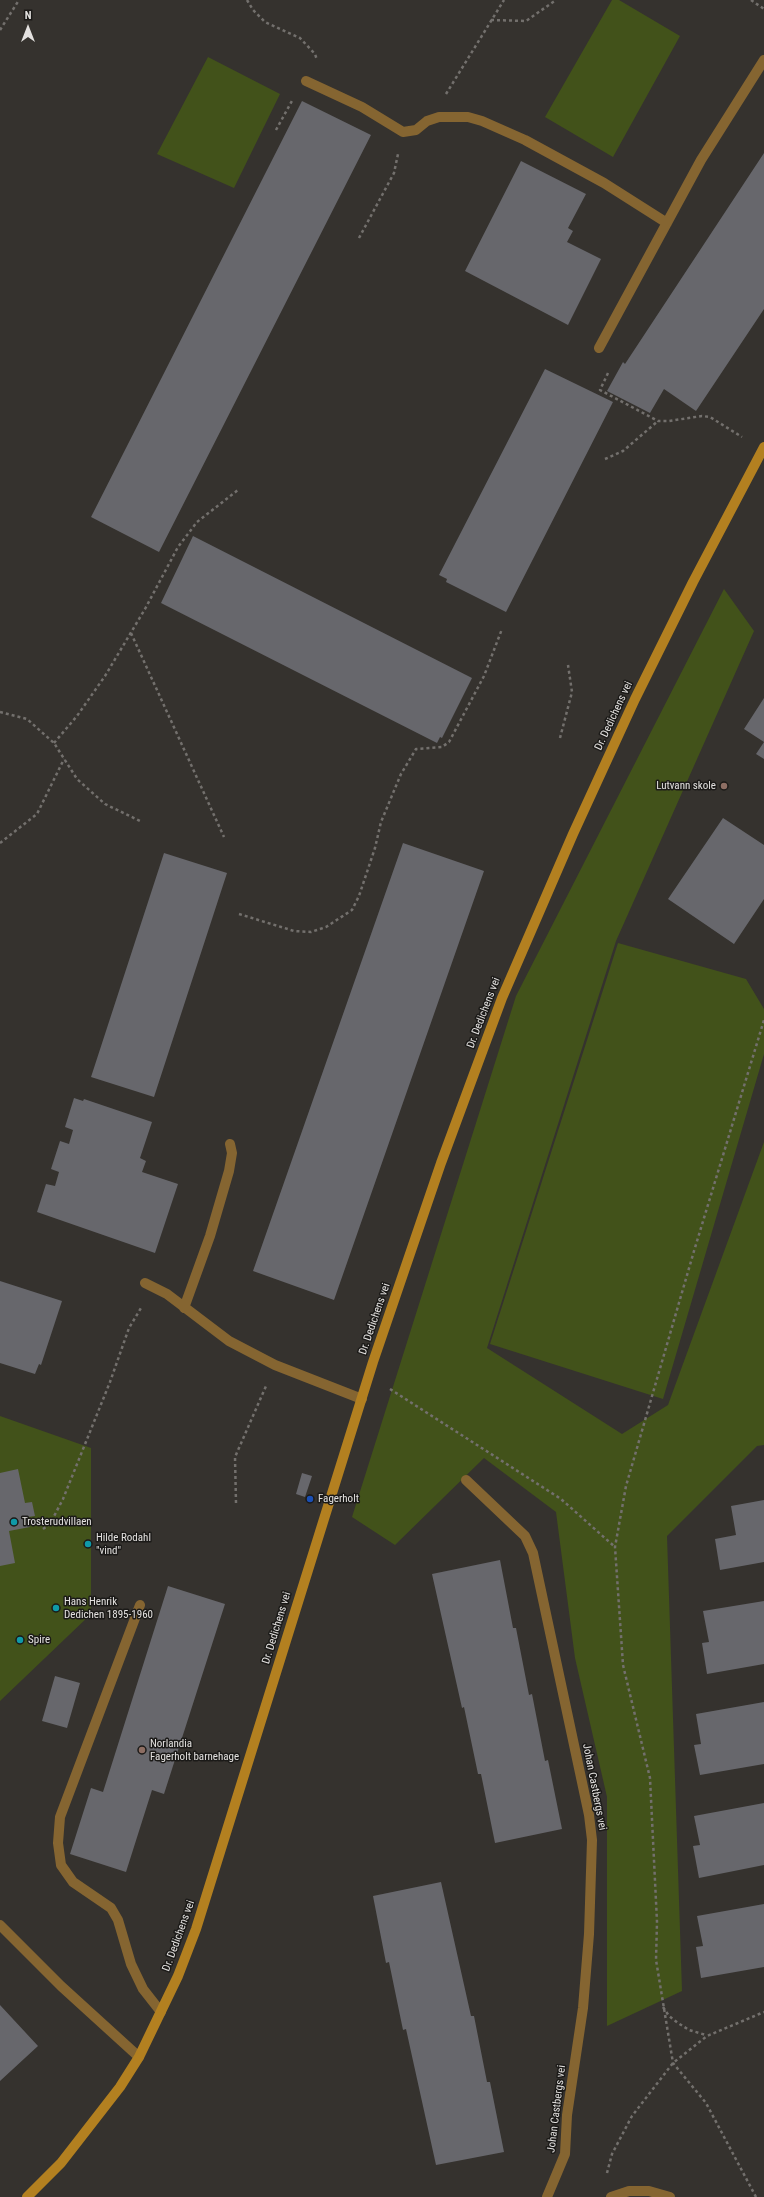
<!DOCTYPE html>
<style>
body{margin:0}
#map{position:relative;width:764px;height:2197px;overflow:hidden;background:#35322e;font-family:"Roboto Condensed",sans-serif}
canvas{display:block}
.north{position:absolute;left:8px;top:8px;width:40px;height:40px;-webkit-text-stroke:3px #1b1a18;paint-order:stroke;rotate:0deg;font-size:11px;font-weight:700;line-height:16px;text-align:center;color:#e3e1df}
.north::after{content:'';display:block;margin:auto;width:14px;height:18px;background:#e3e1df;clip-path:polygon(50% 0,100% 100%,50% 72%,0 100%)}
</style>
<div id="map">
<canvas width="764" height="2197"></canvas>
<div class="north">N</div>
</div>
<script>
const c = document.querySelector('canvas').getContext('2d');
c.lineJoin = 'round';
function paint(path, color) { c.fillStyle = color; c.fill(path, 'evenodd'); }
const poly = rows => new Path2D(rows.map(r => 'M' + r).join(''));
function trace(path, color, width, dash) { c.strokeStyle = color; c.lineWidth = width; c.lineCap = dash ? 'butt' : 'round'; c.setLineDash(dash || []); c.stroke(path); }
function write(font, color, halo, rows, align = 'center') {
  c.font = font + ' "Roboto Condensed",sans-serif'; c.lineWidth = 3; c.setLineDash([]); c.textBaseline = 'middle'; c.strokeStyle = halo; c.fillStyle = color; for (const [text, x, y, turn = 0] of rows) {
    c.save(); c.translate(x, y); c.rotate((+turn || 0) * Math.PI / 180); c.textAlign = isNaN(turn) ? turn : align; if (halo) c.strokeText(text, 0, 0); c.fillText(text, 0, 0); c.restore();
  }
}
const green = poly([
 [612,0,619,0,680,36,613,157,545,117],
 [208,57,280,94,234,188,157,154],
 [724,589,754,631,616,941,487,1348,622,1434,668,1405,764,1142,764,1445,757,1446,667,1536,682,1991,607,2026,607,1797,575,1658,556,1512,484,1458,395,1545,352,1517,516,996],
 [618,943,746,979,764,1009,764,1054,663,1399,490,1344],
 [0,1416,91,1448,91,1614,0,1701]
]);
const building = poly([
 [302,101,371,135,159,552,91,517],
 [764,153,764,309,696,411,664,389,650,413,607,391,623,362,625,364],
 [521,161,586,194,568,228,573,231,567,242,601,259,568,325,465,271],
 [545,369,613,402,506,612,446,582,447,579,439,575],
 [193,536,472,678,442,738,440,737,437,743,161,603],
 [764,698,764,759,756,754,764,742,744,729],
 [723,818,764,845,764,899,734,944,668,899],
 [403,843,484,871,334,1300,253,1271],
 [164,853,227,873,154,1097,91,1077],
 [74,1098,83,1101,84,1099,152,1122,140,1158,146,1161,142,1172,178,1184,155,1253,37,1212,46,1184,55,1186,59,1172,51,1169,60,1141,69,1144,73,1130,65,1127],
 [0,1281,62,1301,41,1365,39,1364,35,1374,0,1363],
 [18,1469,25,1503,32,1502,35,1516,28,1517,30,1527,9,1531,15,1563,0,1566,0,1473],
 [302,1473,312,1476,305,1497,296,1494],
 [764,1500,764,1562,720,1570,715,1539,736,1535,731,1506],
 [500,1560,513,1628,516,1628,529,1695,532,1694,545,1761,548,1760,562,1829,495,1843,481,1774,478,1774,464,1707,462,1708,432,1574],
 [168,1586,225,1604,164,1794,152,1790,126,1872,70,1854,91,1788,103,1792],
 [764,1601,764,1664,707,1674,702,1643,709,1642,703,1611],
 [55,1676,80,1683,67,1728,42,1721],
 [764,1702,764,1764,700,1775,694,1745,701,1744,696,1714],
 [764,1803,764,1865,699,1878,693,1846,700,1845,694,1816],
 [441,1882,471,2016,474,2016,487,2082,490,2082,504,2152,436,2165,406,2029,403,2030,389,1962,386,1963,373,1896],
 [764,1904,764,1967,701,1978,696,1947,703,1946,697,1916],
 [0,2005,38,2046,0,2081]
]);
const path = poly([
 [247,0,253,10,265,22,300,38,315,54,317,60],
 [751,0,764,9],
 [491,20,526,21,556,0],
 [0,30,19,0],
 [446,94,504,0],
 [276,130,293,99],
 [359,238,394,173,398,154],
 [608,373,600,390,658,421,669,421,702,416,710,417,742,437],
 [605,459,623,451,658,421],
 [131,633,224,837],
 [0,712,27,719,54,743,77,779,105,804,140,821],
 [560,738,572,692,568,665],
 [54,743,77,716,105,676,145,609,178,547,197,522,238,490],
 [0,843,37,814,64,759],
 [239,914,294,931,311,932,326,927,352,910,359,896,375,848,381,822,401,774,416,749,442,747,449,742,484,676,502,629],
 [390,1389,561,1499,615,1547],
 [236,1503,235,1457,266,1386],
 [43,1529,50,1524,63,1499,110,1382,129,1328,141,1308],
 [663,2007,669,2016,678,2023,689,2030,706,2035],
 [607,2173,612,2154,632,2116,673,2063,707,2036,764,2012],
 [756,2197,706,2103,673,2063,656,1960,657,1922,650,1778,623,1665,615,1547,626,1486,694,1251,764,1020]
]);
const lane = poly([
 [306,81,362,107,403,132,416,130,427,121,439,117,468,117,482,121,525,140,604,183,667,223],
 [599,348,701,160,764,60],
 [145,1283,167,1294,229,1341,275,1365,362,1399],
 [184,1308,210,1236,229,1171,232,1153,230,1144],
 [466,1480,525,1536,533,1553,589,1815,592,1840,589,1934,583,2008,567,2115,565,2154,547,2197],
 [140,1605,60,1817,58,1843,61,1865,73,1882,111,1908,118,1920,131,1964,143,1989,161,2012],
 [0,1925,61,1986,139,2057],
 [611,2197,629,2191,649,2191,670,2197]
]);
const secondary = poly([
 [27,2197,61,2163,120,2087,139,2057,178,1976,196,1929,373,1362,441,1163,502,998,573,834,635,699,693,582,764,447]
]);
const markers = [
 [724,786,4,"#8d6e63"],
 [310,1499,4,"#1a4fb4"],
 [14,1522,4,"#0f9aa8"],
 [88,1544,4,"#0f9aa8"],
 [56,1608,4,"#0f9aa8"],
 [20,1640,4,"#0f9aa8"],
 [142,1750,4,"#8d6e63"]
];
const streetNames = [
 ["Dr. Dedichens vei",614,716,-65],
 ["Dr. Dedichens vei",484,1013,-69],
 ["Dr. Dedichens vei",375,1319,-71],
 ["Dr. Dedichens vei",277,1628,-73],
 ["Johan Castbergs vei",594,1787,79],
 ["Dr. Dedichens vei",179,1936,-70],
 ["Johan Castbergs vei",557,2109,-83]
];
const poiNames = [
 ["Lutvann skole",716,786,"right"],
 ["Fagerholt",318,1499],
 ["Trosterudvillaen",22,1522],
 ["Hilde Rodahl",96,1538],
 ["\"vind\"",96,1551],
 ["Hans Henrik",64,1602],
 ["Dedichen 1895-1960",64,1615],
 ["Spire",28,1640],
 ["Norlandia",150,1744],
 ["Fagerholt barnehage",150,1757]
];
paint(green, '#42521a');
paint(building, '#67676c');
trace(path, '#73706d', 2.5, [3, 3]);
trace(lane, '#856531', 10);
trace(secondary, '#b38020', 10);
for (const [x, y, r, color] of markers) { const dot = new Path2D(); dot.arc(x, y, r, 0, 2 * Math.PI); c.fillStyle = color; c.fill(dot); trace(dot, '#1b1a18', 1.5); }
write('11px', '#e3e1df', '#1b1a18', streetNames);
write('11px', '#e3e1df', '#1b1a18', poiNames, 'left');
</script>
